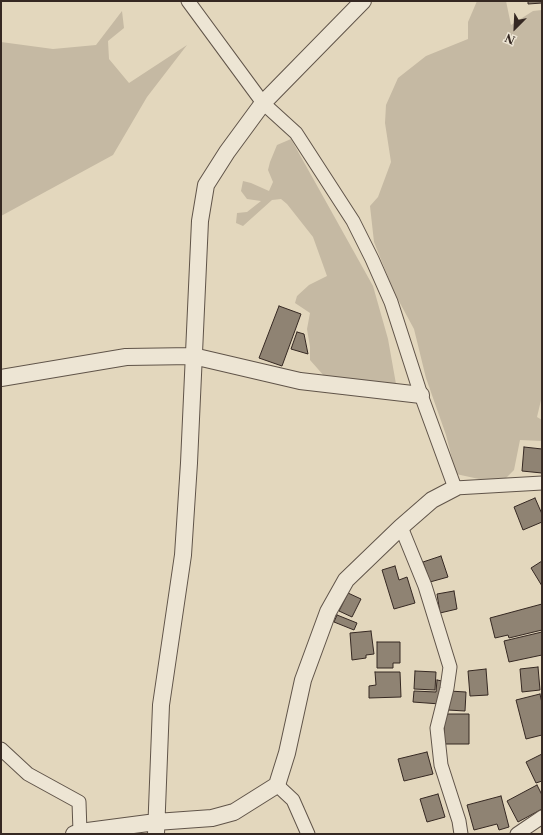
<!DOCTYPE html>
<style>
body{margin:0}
#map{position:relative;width:543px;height:835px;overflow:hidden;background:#e3d7bd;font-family:"Libre Caslon Text",serif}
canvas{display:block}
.frame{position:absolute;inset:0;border:2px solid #352822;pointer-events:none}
.north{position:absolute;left:495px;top:8px;width:40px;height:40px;-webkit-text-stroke:3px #ede5d4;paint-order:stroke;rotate:204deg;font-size:11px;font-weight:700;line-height:16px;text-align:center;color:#352822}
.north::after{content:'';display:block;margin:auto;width:14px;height:18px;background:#352822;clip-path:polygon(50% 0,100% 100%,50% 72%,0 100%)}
</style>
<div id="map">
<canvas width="543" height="835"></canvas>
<div class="frame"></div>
<div class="north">N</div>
</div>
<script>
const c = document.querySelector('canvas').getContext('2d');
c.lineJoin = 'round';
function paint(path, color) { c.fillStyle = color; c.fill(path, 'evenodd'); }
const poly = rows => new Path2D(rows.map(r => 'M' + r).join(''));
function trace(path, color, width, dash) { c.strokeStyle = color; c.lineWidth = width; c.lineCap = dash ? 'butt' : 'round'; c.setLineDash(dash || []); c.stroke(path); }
const green = poly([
 [477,1,506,1,511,25,533,11,542,10,542,396,537,417,542,420,542,441,520,440,514,470,503,481,479,479,456,474,446,435,426,378,414,329,394,292,374,242,370,206,378,197,391,162,385,123,386,105,398,78,426,56,468,39,468,22],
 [122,11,124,28,108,41,109,59,129,83,187,45,147,97,113,155,1,216,1,42,53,49,96,45],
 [291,139,373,286,388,339,396,384,325,377,310,360,310,347,307,329,310,313,295,303,297,296,309,285,327,276,313,237,287,204,281,199,272,200,243,226,236,223,237,213,247,212,261,201,247,199,241,191,243,181,251,183,269,191,273,182,268,170,270,162,277,145]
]);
const building = poly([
 [528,1,542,1,542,3,528,4,528,1],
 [279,306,301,314,282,366,259,358,279,306],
 [297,332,304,334,308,354,291,349,297,332],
 [524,447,542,449,542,473,522,471,524,447],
 [535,498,542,514,542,522,523,530,514,507,535,498],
 [441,556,448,577,430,582,423,562,441,556],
 [542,561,542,586,531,568,542,561],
 [395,566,399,580,407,577,415,603,394,609,382,570,395,566],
 [454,591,457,609,440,613,437,594,454,591],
 [348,593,361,599,352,617,339,611,348,593],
 [542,604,542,630,509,638,508,635,495,638,490,618,542,604],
 [337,615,357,623,354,630,334,622,337,615],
 [371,631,374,654,366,655,366,658,352,660,350,633,371,631],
 [542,632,542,655,509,662,504,641,542,632],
 [377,642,400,642,400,663,393,663,393,668,377,668,377,642],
 [538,667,540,690,522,692,520,669,538,667],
 [486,669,488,695,470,696,468,671,486,669],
 [415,671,436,672,435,690,414,689,415,671],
 [375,672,400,672,401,697,369,698,369,686,376,685,375,672],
 [437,680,442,681,440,704,413,702,414,691,436,692,437,680],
 [449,691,466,692,465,711,448,710,449,691],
 [540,694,542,703,542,735,526,739,516,700,540,694],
 [444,714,469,714,469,744,444,744,444,714],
 [427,752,433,774,404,781,398,759,427,752],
 [542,754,542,781,536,783,526,762,542,754],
 [537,785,542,795,542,809,518,822,507,801,537,785],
 [438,794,445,817,427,822,420,799,438,794],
 [501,796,509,827,499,830,497,824,474,830,467,805,501,796]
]);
const minor = poly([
 [188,1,263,103,296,133,353,221,372,259,391,302,421,395,455,488,542,483],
 [401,527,425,586,450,667,447,688,437,728,441,765,459,821,461,834],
 [1,749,28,774,79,802,80,832],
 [277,785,293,800,308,834],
 [517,834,542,817]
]);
const tertiary = poly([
 [1,378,126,357,193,356,300,381,421,395],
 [74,834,80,832,156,822,212,818,234,812,277,785,287,753,303,680,328,612,346,580,401,527,432,500,455,488],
 [156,834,161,705,183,555,189,463,200,221,206,185,227,152,263,103,363,1]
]);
paint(green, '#c5b9a3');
paint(building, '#8f8373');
trace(building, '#352822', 1);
trace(minor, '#605449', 15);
trace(tertiary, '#605449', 18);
trace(minor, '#ede5d4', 13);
trace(tertiary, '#ede5d4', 16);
</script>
